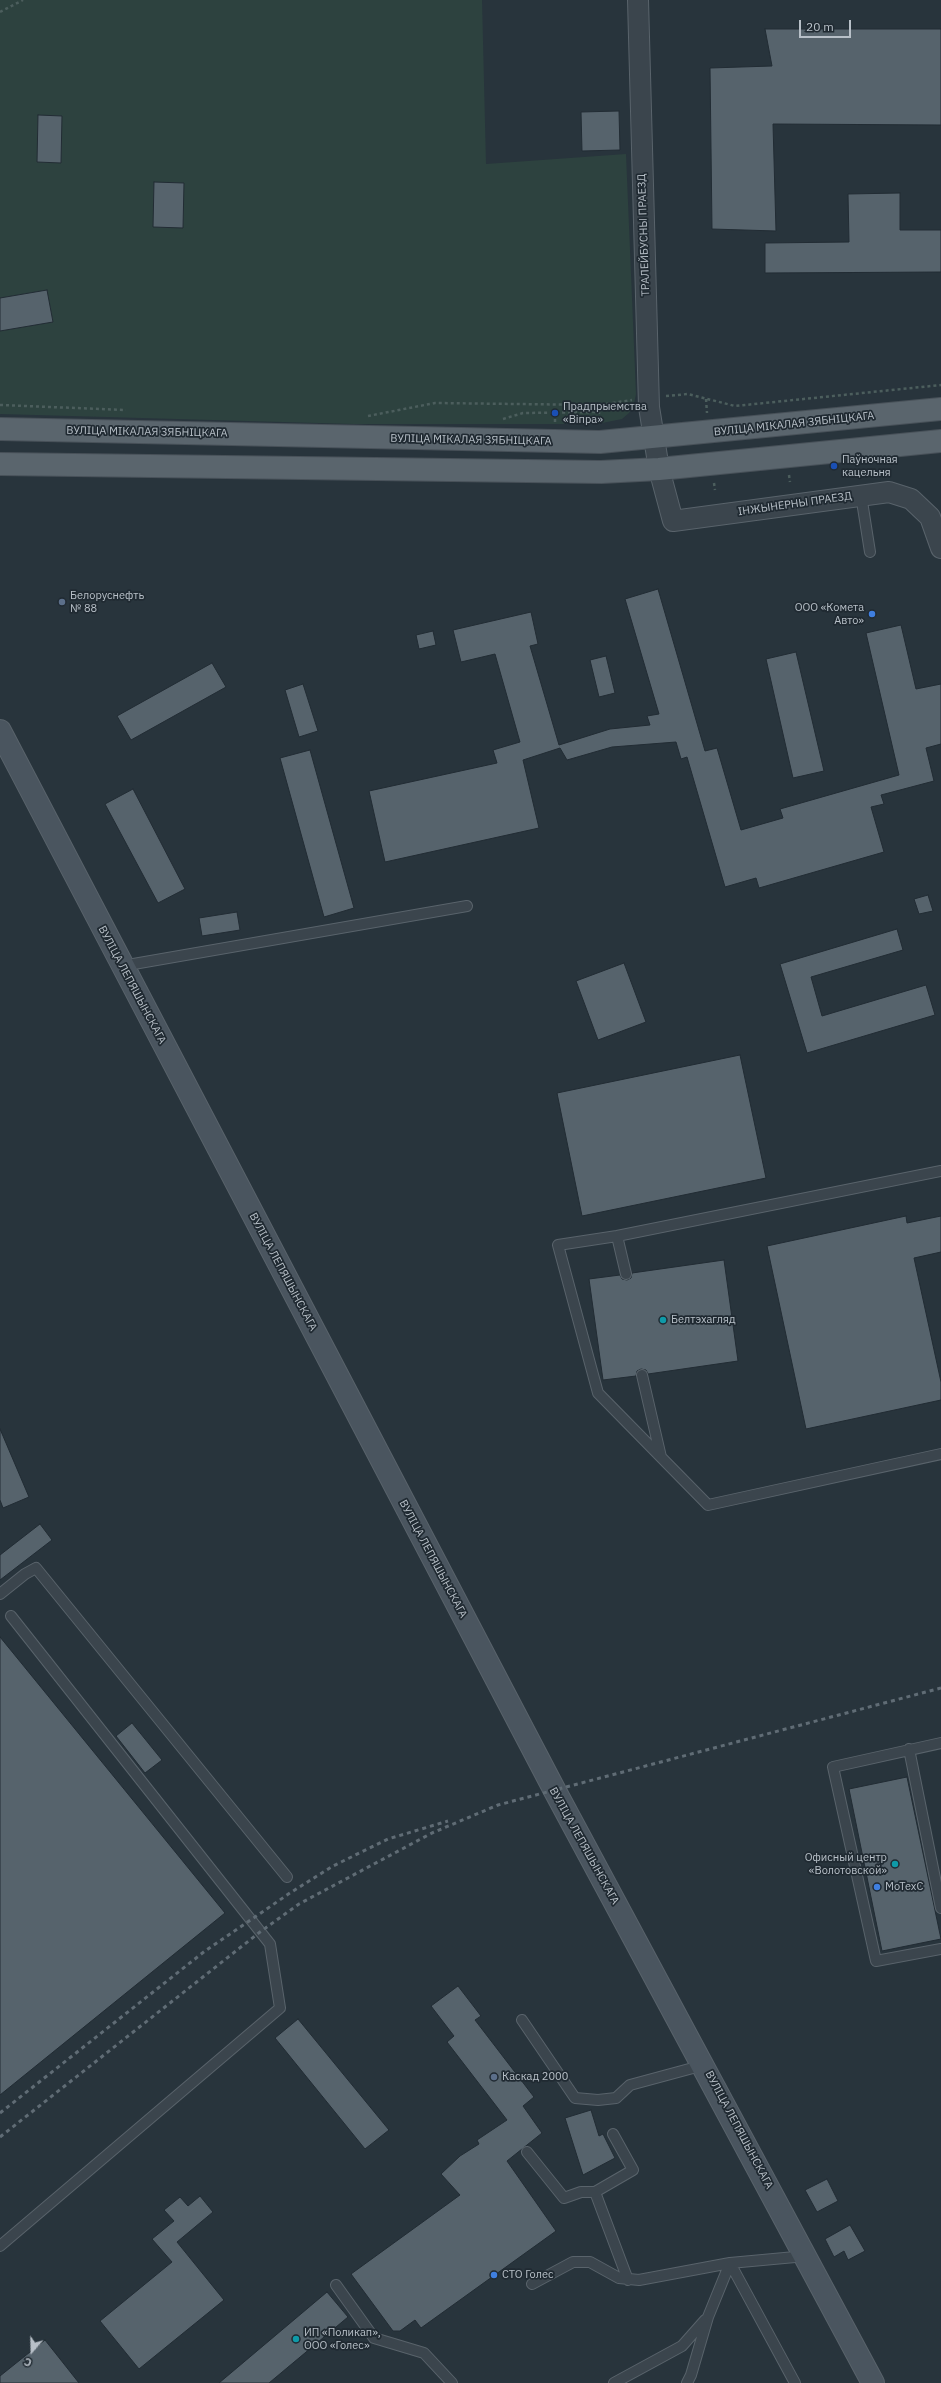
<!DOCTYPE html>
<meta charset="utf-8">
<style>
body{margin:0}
#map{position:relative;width:941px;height:2383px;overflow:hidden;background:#28343c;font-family:"IBM Plex Sans",sans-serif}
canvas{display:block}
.north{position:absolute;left:12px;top:2331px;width:40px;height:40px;-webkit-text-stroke:3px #202a32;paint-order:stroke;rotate:200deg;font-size:11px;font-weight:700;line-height:16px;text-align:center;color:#b8c0c8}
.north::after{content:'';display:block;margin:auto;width:14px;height:18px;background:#b8c0c8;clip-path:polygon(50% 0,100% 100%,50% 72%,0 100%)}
.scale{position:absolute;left:799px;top:20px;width:52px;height:18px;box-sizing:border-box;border:2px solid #b8c0c8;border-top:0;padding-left:5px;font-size:12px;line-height:14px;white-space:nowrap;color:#b8c0c8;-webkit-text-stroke:3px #202a32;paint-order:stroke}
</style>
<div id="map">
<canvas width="941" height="2383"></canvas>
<div class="north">С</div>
<div class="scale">20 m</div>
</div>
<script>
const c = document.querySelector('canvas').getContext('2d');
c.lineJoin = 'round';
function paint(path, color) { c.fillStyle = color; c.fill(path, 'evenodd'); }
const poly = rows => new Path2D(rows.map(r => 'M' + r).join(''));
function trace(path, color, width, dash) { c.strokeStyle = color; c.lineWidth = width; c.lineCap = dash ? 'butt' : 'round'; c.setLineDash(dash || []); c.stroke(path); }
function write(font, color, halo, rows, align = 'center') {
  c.font = font + ' "IBM Plex Sans",sans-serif'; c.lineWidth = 3.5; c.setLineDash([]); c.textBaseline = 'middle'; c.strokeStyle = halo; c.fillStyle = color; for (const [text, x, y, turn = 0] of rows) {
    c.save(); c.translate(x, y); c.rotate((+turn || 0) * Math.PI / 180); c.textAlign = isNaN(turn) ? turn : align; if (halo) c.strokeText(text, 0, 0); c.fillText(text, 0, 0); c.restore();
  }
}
const green = poly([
 [0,0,482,0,486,164,626,154,636,394,634,404,629,413,622,419,597,424,353,424,0,414]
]);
const building = poly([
 [765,29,941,29,941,125,773,124,776,231,712,229,710,68,772,66,765,29],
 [619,111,620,150,582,151,581,112,619,111],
 [38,115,62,116,61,163,37,162,38,115],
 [154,182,184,183,183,228,153,227,154,182],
 [900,193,900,230,941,230,941,272,765,273,765,243,849,242,848,194,900,193],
 [47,290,53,322,0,331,0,298,47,290],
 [658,589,705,751,717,748,741,830,783,818,780,809,899,775,866,633,901,625,916,689,941,684,941,744,926,748,934,781,881,795,884,804,871,807,884,852,759,888,756,878,725,887,687,757,681,759,676,742,612,747,567,760,560,748,523,760,539,828,385,862,369,791,497,763,493,750,520,742,495,654,461,662,453,630,531,612,538,644,530,646,559,745,610,729,650,725,647,716,659,714,625,599,658,589],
 [433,631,436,645,419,649,416,635,433,631],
 [796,652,824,771,793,778,766,659,796,652],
 [606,656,615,693,599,697,590,660,606,656],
 [212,663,226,687,131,740,117,716,212,663],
 [303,684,318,731,299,737,285,690,303,684],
 [310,750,354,908,324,917,280,758,310,750],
 [133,789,185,889,158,903,105,804,133,789],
 [928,895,933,911,919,914,914,899,928,895],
 [237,912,240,930,202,936,199,918,237,912],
 [897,929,903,950,811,977,822,1016,926,985,935,1015,807,1053,780,964,897,929],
 [624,963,646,1022,598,1040,576,981,624,963],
 [740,1055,766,1178,582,1216,557,1093,740,1055],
 [906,1216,907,1223,941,1216,941,1252,914,1258,941,1382,941,1400,806,1429,767,1246,906,1216],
 [724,1260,738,1361,648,1374,646,1370,641,1369,637,1371,636,1376,603,1380,589,1279,620,1275,622,1279,627,1280,631,1278,632,1273,724,1260],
 [0,1429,29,1497,3,1508,0,1500,0,1429],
 [40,1524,52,1540,0,1580,0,1555,40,1524],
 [0,1637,225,1913,0,2095,0,1637],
 [132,1723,162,1760,145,1773,116,1736,132,1723],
 [907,1777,941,1939,882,1951,849,1789,907,1777],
 [458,1986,481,2016,475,2020,534,2097,523,2106,542,2133,507,2161,556,2231,421,2328,415,2320,400,2331,393,2331,351,2274,460,2195,441,2174,460,2156,479,2144,477,2140,507,2120,447,2042,454,2036,431,2006,458,1986],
 [298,2019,389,2130,365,2149,275,2038,298,2019],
 [591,2110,599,2136,603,2134,615,2158,583,2175,565,2118,591,2110],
 [827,2179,838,2201,817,2212,805,2190,827,2179],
 [200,2196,213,2212,177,2242,224,2300,139,2369,100,2321,172,2262,152,2239,174,2221,164,2210,180,2197,188,2206,200,2196],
 [850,2225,865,2251,848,2260,844,2251,834,2257,825,2239,850,2225],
 [327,2292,348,2317,269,2383,219,2383,327,2292],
 [45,2340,79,2383,0,2383,0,2376,45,2340]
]);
const path = poly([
 [0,12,23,0],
 [666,396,688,394,735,406,941,385],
 [706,399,707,413],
 [0,405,126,410],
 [599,405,599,422],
 [368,416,435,403,599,405,632,400],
 [503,419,523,413,599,412],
 [555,422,555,413],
 [789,475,790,482],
 [714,483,715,490]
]);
const lane = poly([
 [861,495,870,552],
 [122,966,467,906],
 [617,1236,558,1245,598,1393,708,1505,941,1454],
 [626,1274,617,1236,941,1171],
 [642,1375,661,1457],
 [0,1594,25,1574,36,1568,287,1877],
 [941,1743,833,1767,876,1961,941,1949],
 [909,1749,941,1908],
 [522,2020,575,2098,598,2100,616,2098,630,2085,704,2065],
 [527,2152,564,2198,581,2192,595,2192,628,2280],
 [595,2192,633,2170,613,2134],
 [0,2246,280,2008,270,1944,11,1616],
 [730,2263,795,2383],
 [532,2284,573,2262,590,2262,619,2278,639,2280,730,2263,806,2256],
 [336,2285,374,2338,424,2353,452,2383],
 [614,2383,682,2346,705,2320],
 [687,2383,691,2375,708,2317,730,2263]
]);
const street = poly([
 [638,0,649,407,659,469,673,521,889,492,911,499,930,517,941,548]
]);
const secondary = poly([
 [0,731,555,1791,873,2383]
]);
const primary = poly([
 [0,429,600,442,941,409],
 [0,464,601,472,659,469,941,441]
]);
const rail = poly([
 [0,2113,205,1951,290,1893,333,1866,388,1839,448,1821],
 [0,2137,260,1932,299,1904,432,1833,498,1805,941,1688]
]);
const markers = [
 [555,413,4,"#1a4fb4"],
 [834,466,4,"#1a4fb4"],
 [62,602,4,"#5c6f8a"],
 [872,614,4,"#3f7fe0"],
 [663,1320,4,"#0f9aa8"],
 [895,1864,4,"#0f9aa8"],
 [877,1887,4,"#3f7fe0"],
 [494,2077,4,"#5c6f8a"],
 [494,2275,4,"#3f7fe0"],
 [296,2339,4,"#0f9aa8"]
];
const streetNames = [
 ["ТРАЛЕЙБУСНЫ ПРАЕЗД",644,235,-92],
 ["ВУЛІЦА МІКАЛАЯ ЗЯБНІЦКАГА",794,424,-6],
 ["ВУЛІЦА МІКАЛАЯ ЗЯБНІЦКАГА",147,432,1],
 ["ВУЛІЦА МІКАЛАЯ ЗЯБНІЦКАГА",471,440,1],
 ["ІНЖЫНЕРНЫ ПРАЕЗД",795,504,-8],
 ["ВУЛІЦА ЛЕПЯШЫНСКАГА",132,985,62],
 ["ВУЛІЦА ЛЕПЯШЫНСКАГА",283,1272,62],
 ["ВУЛІЦА ЛЕПЯШЫНСКАГА",433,1559,62],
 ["ВУЛІЦА ЛЕПЯШЫНСКАГА",584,1846,61],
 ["ВУЛІЦА ЛЕПЯШЫНСКАГА",739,2130,62]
];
const poiNames = [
 ["Прадпрыемства",563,407],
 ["«Віпра»",563,420],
 ["Паўночная",842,460],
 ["кацельня",842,473],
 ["Белоруснефть",70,596],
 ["№ 88",70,609],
 ["ООО «Комета",864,608,"right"],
 ["Авто»",864,621,"right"],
 ["Белтэхагляд",671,1320],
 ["Офисный центр",887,1858,"right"],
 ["«Волотовской»",887,1871,"right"],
 ["MoTexC",885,1887],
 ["Каскад 2000",502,2077],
 ["СТО Голес",502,2275],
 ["ИП «Поликап»,",304,2333],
 ["ООО «Голес»",304,2346]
];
paint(green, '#2d423f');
paint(building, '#56636c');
trace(building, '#222c34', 1);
trace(lane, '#59636b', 12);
trace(street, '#59636b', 22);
trace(secondary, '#59636b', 24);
trace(primary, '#485159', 24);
trace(path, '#4c5e5d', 2.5, [3, 3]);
trace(lane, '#3b454d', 10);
trace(street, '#3b454d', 20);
trace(secondary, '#4a555f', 22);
trace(primary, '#5a656d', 22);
trace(rail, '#606c75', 3, [4, 4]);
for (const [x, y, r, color] of markers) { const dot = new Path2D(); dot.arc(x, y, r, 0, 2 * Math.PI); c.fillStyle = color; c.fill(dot); trace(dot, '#202a32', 1.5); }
write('11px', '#b8c0c8', '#202a32', streetNames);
write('11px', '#b8c0c8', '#202a32', poiNames, 'left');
</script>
